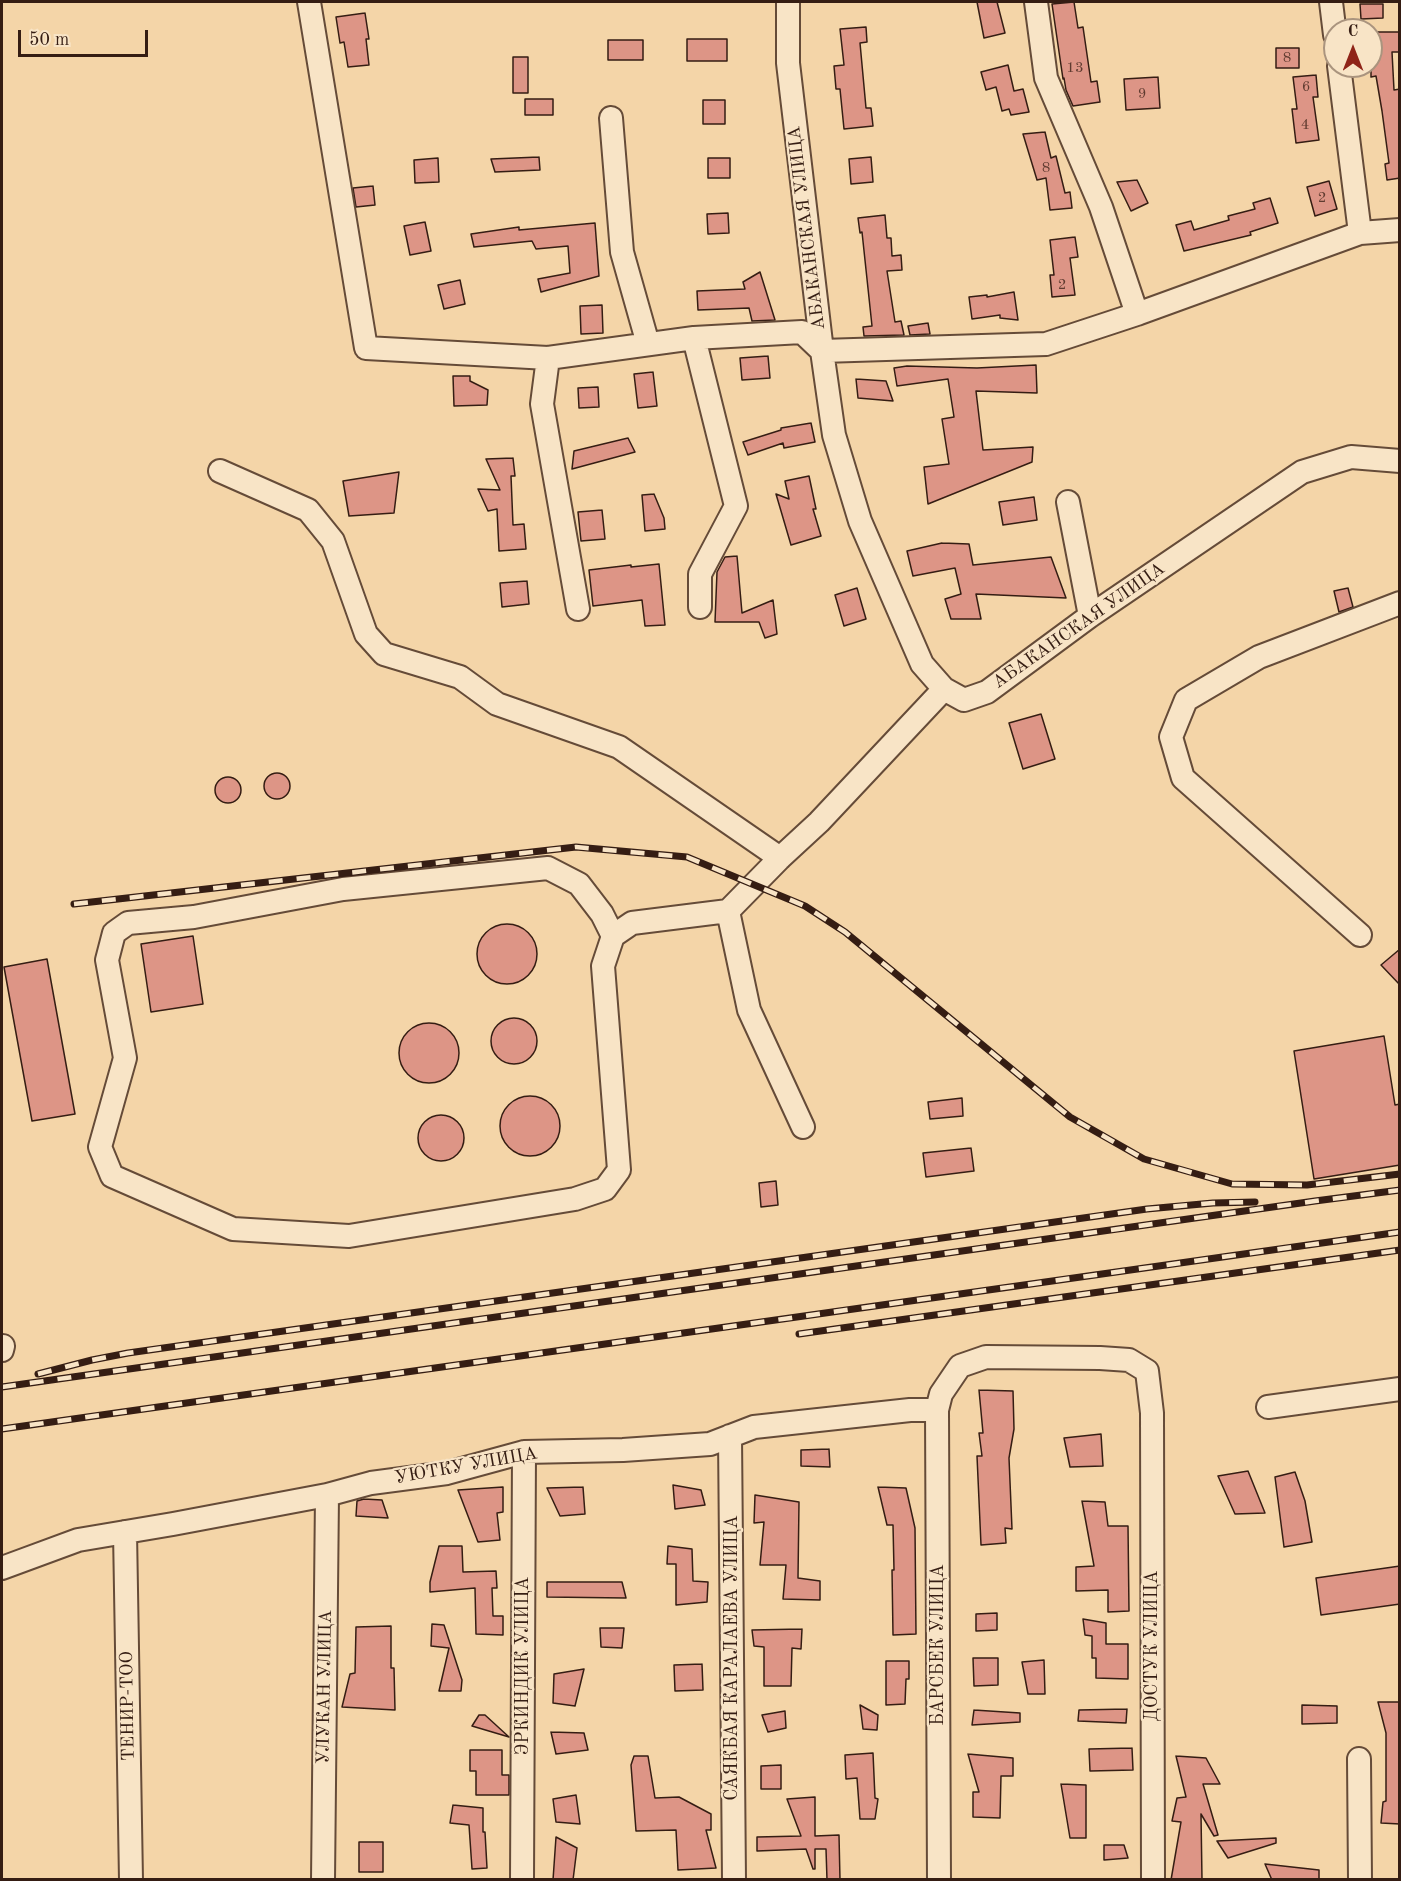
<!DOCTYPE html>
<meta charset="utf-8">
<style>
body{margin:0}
#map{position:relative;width:1401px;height:1881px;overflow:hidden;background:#f4d5a8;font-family:"Old Standard TT",serif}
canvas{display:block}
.frame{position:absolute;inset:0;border:3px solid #351d13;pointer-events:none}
.north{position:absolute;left:1323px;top:18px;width:60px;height:60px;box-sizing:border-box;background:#f8e4c6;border:2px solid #aa947e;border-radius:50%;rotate:0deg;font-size:16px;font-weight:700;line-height:24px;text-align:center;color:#351d13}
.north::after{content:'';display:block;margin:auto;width:21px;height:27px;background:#8f2418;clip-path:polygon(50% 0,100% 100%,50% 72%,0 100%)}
.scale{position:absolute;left:18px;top:30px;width:130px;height:27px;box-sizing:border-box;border:3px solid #351d13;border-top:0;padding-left:8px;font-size:18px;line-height:21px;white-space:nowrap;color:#351d13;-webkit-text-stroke:4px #f8e4c6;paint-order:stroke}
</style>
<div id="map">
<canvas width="1401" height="1881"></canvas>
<div class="frame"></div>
<div class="north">С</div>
<div class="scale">50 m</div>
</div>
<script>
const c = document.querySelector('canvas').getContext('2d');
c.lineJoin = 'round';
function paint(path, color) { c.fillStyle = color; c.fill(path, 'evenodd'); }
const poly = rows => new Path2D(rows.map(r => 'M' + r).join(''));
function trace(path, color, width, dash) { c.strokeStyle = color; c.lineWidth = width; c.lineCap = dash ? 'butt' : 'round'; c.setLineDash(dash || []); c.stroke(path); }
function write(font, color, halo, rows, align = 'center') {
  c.font = font + ' "Old Standard TT",serif'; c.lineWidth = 4.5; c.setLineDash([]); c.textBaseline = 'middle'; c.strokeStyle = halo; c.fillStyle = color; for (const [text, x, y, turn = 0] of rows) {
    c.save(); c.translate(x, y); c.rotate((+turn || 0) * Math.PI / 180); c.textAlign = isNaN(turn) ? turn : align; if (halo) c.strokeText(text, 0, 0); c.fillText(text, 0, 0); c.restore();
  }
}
const building = poly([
 [977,2,997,2,1005,33,984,38,977,2],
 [1074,2,1078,28,1083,27,1091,82,1097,81,1100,102,1073,106,1066,90,1064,78,1063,79,1052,4,1074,2],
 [1360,4,1383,4,1383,18,1361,19,1360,4],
 [365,13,369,39,366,39,369,65,348,67,344,42,340,43,336,17,365,13],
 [866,27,867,42,860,43,866,108,871,108,873,126,844,129,840,89,836,89,834,66,844,65,840,29,866,27],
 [1376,32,1400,32,1400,52,1392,52,1394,90,1400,89,1400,178,1387,180,1385,164,1389,163,1382,111,1376,76,1371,77,1371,61,1377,61,1376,32],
 [687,39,727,39,727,61,687,61,687,39],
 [608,40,643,40,643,60,608,60,608,40],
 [1276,48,1299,48,1299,68,1276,68,1276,48],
 [513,57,528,57,528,93,513,93,513,57],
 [1008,65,1014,91,1023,89,1029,112,1011,115,1009,109,1002,111,996,87,986,90,981,72,1008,65],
 [1316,75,1318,97,1313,97,1319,140,1296,143,1292,109,1297,109,1293,77,1316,75],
 [1158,77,1160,108,1126,110,1124,79,1158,77],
 [525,99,553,99,553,115,525,115,525,99],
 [703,100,725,100,725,124,703,124,703,100],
 [1045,132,1051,158,1056,156,1065,193,1070,192,1072,208,1050,210,1046,178,1037,180,1023,134,1045,132],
 [539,157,540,170,495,172,491,159,539,157],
 [871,157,873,182,851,184,849,159,871,157],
 [438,158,439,182,415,183,414,160,438,158],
 [708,158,730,158,730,178,708,178,708,158],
 [1137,180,1148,203,1131,211,1117,182,1137,180],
 [1329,181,1337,209,1315,216,1307,187,1329,181],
 [373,186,375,205,356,207,353,188,373,186],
 [1270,198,1278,223,1250,232,1251,235,1184,251,1176,225,1191,221,1194,230,1229,220,1228,216,1255,209,1253,203,1270,198],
 [728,213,729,233,708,234,707,214,728,213],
 [885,215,887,238,891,238,892,256,901,255,902,270,887,271,895,322,901,321,904,335,864,336,863,327,872,326,862,232,860,233,858,218,885,215],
 [425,222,431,251,410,255,404,226,425,222],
 [595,223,599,276,541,292,538,279,570,273,568,246,536,249,532,241,474,247,471,234,519,227,519,230,595,223],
 [1075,237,1078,257,1070,258,1075,295,1052,297,1050,275,1054,275,1050,240,1075,237],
 [760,272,775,320,752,321,749,308,698,310,697,291,745,289,743,282,760,272],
 [460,280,465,304,444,309,438,285,460,280],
 [1014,292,1018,320,1000,318,1000,315,972,319,969,297,987,295,987,297,1014,292],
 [602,305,603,333,581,334,580,306,602,305],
 [928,323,930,334,910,335,908,326,928,323],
 [768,356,770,378,742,380,740,358,768,356],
 [1036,365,1037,393,976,391,983,450,1033,447,1032,462,928,504,924,467,949,464,942,419,954,417,948,379,897,386,894,368,907,366,977,368,1036,365],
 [653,372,657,406,638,408,634,374,653,372],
 [453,376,470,376,470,381,488,390,487,405,454,406,453,376],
 [856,379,886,381,893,401,858,398,856,379],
 [598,387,599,407,579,408,578,388,598,387],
 [811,423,815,442,784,448,783,443,748,455,743,442,781,430,781,428,811,423],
 [628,438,635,452,572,469,574,451,628,438],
 [513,458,515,476,511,476,513,525,524,524,526,549,499,551,497,509,488,511,478,489,500,490,486,459,513,458],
 [399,472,394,513,349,516,343,481,399,472],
 [809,476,816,509,813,509,821,536,791,545,776,494,789,499,785,481,809,476],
 [654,494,664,518,665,529,645,531,642,495,654,494],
 [1034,497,1037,520,1003,525,999,502,1034,497],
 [602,510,605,539,581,541,578,512,602,510],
 [942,543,969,544,973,565,1051,557,1066,598,976,594,981,619,951,619,945,599,961,594,955,568,913,576,907,551,942,543],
 [737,556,742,613,773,600,777,634,765,638,759,622,715,622,717,572,725,557,737,556],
 [659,564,665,625,645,626,642,600,593,606,589,570,631,565,631,567,659,564],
 [527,581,529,604,502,607,500,583,527,581],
 [857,588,866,619,844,626,835,595,857,588],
 [1348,588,1353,607,1339,612,1334,591,1348,588],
 [1041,714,1055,759,1023,769,1009,723,1041,714],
 '264 786a13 13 0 1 1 26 0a13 13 0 1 1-26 0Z',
 '215 790a13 13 0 1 1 26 0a13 13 0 1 1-26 0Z',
 '477 954a30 30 0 1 1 60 0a30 30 0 1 1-60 0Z',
 [193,936,203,1004,151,1012,141,944,193,936],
 [1400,949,1400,985,1381,965,1400,949],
 [47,959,75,1114,32,1121,4,967,47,959],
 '491 1041a23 23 0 1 1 46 0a23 23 0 1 1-46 0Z',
 '399 1053a30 30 0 1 1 60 0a30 30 0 1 1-60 0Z',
 [1384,1036,1395,1105,1400,1104,1400,1165,1314,1179,1294,1051,1384,1036],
 '500 1126a30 30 0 1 1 60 0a30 30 0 1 1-60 0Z',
 [962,1098,963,1116,930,1119,928,1102,962,1098],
 '418 1138a23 23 0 1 1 46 0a23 23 0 1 1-46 0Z',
 [971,1148,974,1171,926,1177,923,1153,971,1148],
 [776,1181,778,1205,761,1207,759,1183,776,1181],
 [979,1390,1013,1391,1014,1429,1009,1458,1012,1529,1005,1528,1006,1543,981,1545,977,1456,982,1456,979,1433,983,1433,979,1390],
 [1101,1434,1103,1466,1070,1467,1064,1438,1101,1434],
 [829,1449,830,1467,801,1466,801,1450,829,1449],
 [1248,1471,1265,1513,1235,1514,1218,1476,1248,1471],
 [1295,1472,1305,1501,1312,1542,1284,1547,1275,1477,1295,1472],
 [673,1485,701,1490,705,1505,675,1509,673,1485],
 [503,1487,503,1512,497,1513,500,1540,478,1542,458,1490,503,1487],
 [583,1487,585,1514,560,1516,547,1488,583,1487],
 [878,1487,906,1488,915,1528,916,1634,893,1635,892,1570,894,1570,893,1525,887,1525,878,1487],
 [755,1495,799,1502,798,1578,820,1581,820,1600,783,1599,786,1565,760,1565,764,1522,754,1523,755,1495],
 [364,1499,382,1500,388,1518,356,1516,357,1501,364,1499],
 [1082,1501,1105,1502,1108,1526,1128,1526,1129,1611,1108,1612,1108,1590,1076,1591,1076,1567,1094,1566,1082,1501],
 [439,1546,462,1546,463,1572,496,1571,497,1588,492,1588,493,1616,503,1616,503,1635,476,1634,475,1588,430,1592,430,1582,439,1546],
 [668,1546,692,1549,693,1581,708,1582,707,1602,676,1605,676,1564,667,1564,668,1546],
 [1400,1566,1400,1604,1321,1615,1316,1578,1400,1566],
 [547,1582,622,1582,626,1598,547,1597,547,1582],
 [997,1613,997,1630,976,1631,976,1614,997,1613],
 [1083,1619,1106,1623,1106,1644,1128,1644,1128,1679,1096,1678,1096,1658,1092,1658,1092,1636,1085,1635,1083,1619],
 [432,1624,444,1625,462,1680,461,1691,439,1691,449,1648,431,1646,432,1624],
 [391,1626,391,1668,394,1668,395,1710,342,1707,350,1674,355,1673,356,1627,391,1626],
 [600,1628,624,1628,622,1648,601,1647,600,1628],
 [802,1629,801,1649,792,1648,791,1686,764,1686,764,1647,754,1646,752,1630,802,1629],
 [973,1658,998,1658,998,1685,974,1686,973,1658],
 [1044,1660,1045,1694,1028,1694,1022,1662,1044,1660],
 [886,1661,909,1661,909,1679,906,1679,905,1704,886,1705,886,1661],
 [702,1664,703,1690,675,1691,674,1665,702,1664],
 [584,1669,575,1706,553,1703,554,1674,584,1669],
 [1378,1702,1400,1702,1400,1824,1381,1823,1383,1802,1386,1801,1386,1733,1378,1702],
 [860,1705,878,1715,877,1730,863,1729,860,1705],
 [1302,1705,1337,1706,1337,1723,1302,1724,1302,1705],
 [1127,1709,1126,1723,1078,1721,1079,1710,1127,1709],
 [974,1710,1020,1713,1020,1722,972,1725,974,1710],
 [785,1711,786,1728,768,1732,762,1715,785,1711],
 [479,1715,485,1715,509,1737,472,1726,479,1715],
 [551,1732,584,1733,588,1750,556,1754,551,1732],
 [1132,1748,1133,1770,1090,1771,1089,1749,1132,1748],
 [470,1750,502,1750,502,1775,509,1775,509,1795,476,1795,476,1771,470,1771,470,1750],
 [873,1753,875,1798,878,1799,875,1819,860,1819,857,1778,846,1779,845,1755,873,1753],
 [968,1754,1013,1758,1013,1776,1001,1776,1000,1818,973,1817,973,1792,979,1792,968,1754],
 [634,1756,648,1756,655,1798,679,1797,711,1814,711,1830,706,1830,716,1868,678,1870,676,1830,636,1831,631,1765,634,1756],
 [1176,1756,1206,1758,1220,1784,1203,1784,1218,1835,1214,1836,1201,1814,1202,1880,1171,1880,1181,1822,1172,1821,1177,1798,1186,1797,1176,1756],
 [781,1765,781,1789,761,1789,761,1766,781,1765],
 [1061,1784,1086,1785,1086,1838,1070,1838,1061,1784],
 [576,1795,580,1824,556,1822,553,1799,576,1795],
 [815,1797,815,1836,839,1835,840,1880,827,1880,826,1849,815,1849,815,1869,813,1869,806,1849,757,1851,757,1837,801,1836,787,1799,815,1797],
 [453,1805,483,1808,483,1832,485,1832,487,1868,472,1869,469,1825,450,1823,453,1805],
 [556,1837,577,1848,573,1880,553,1880,556,1837],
 [1276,1838,1276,1843,1228,1858,1217,1841,1276,1838],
 [359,1842,383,1842,383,1872,359,1872,359,1842],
 [1104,1845,1124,1845,1128,1858,1104,1860,1104,1845],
 [1265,1864,1319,1870,1319,1880,1272,1880,1265,1864]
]);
const minor = poly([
 [309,2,366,348,548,358,694,338,802,332,822,351,1046,344,1137,314,1360,233,1400,230],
 [788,2,788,63,822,351,834,435,860,521,922,664,944,689,964,700,987,692,1090,616,1302,472,1351,457,1400,461],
 [1036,2,1046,78,1101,207,1137,314],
 [1331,2,1335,35],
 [1339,66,1360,233],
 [611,118,622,252,648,344],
 [694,338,736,506,700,574,700,607],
 [548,358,542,404,578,609],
 [220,471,308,510,333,541,366,634,384,654,460,677,497,704,619,747,780,858],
 [1068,502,1090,616],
 [1360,935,1183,778,1171,737,1186,700,1259,657,1400,603],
 [613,936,602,914,579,884,548,868,343,889,194,917,128,923,114,933,107,960,125,1058,100,1147,112,1176,233,1229,349,1236,575,1199,605,1189,619,1170,603,966,613,936,632,923,728,911],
 [803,1127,749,1010,728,911,780,858,819,822,944,689],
 [2,1350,3,1346],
 [1268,1407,1400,1389],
 [730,1436,734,1880],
 [125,1532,131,1880],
 [2,1568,78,1540,173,1524,327,1495,371,1483,447,1473,524,1452,623,1450,710,1444,754,1427,910,1410,937,1410],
 [1359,1759,1360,1880],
 [323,1880,327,1495],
 [522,1880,524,1452],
 [939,1880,937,1410,941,1394,960,1366,986,1357,1100,1358,1129,1360,1147,1371,1152,1413,1153,1880]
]);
const rail = poly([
 [74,904,576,847,687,857,805,906,845,932,1070,1117,1144,1159,1232,1184,1307,1185,1400,1174],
 [799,1334,1400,1250],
 [38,1374,92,1360,128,1353,1147,1209,1213,1203,1255,1202],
 [2,1387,1315,1201,1400,1190],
 [2,1429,1400,1232]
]);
const numberNames = [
 ["8",1287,58],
 ["13",1075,68],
 ["6",1306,87],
 ["9",1142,94],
 ["4",1305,125],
 ["8",1046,168],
 ["2",1322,198],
 ["2",1062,285]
];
const streetNames = [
 ["АБАКАНСКАЯ УЛИЦА",807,228,-97],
 ["АБАКАНСКАЯ УЛИЦА",1079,626,-35],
 ["УЮТКУ УЛИЦА",466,1466,-10],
 ["БАРСБЕК УЛИЦА",938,1645,-90],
 ["ДОСТУК УЛИЦА",1152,1646,-90],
 ["САЯКБАЯ КАРАЛАЕВА УЛИЦА",732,1658,-90],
 ["ЭРКИНДИК УЛИЦА",523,1666,-90],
 ["УЛУКАН УЛИЦА",325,1687,-89],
 ["ТЕНИР-ТОО",128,1706,-91]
];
paint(building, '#dd9586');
trace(building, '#351d13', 1.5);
trace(minor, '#654b38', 26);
trace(minor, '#f8e4c6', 22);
trace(rail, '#351d13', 7);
trace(rail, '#f8e4c6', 4.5, [14]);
write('15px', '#5f3b30', null, numberNames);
write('18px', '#351d13', '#f8e4c6', streetNames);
</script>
